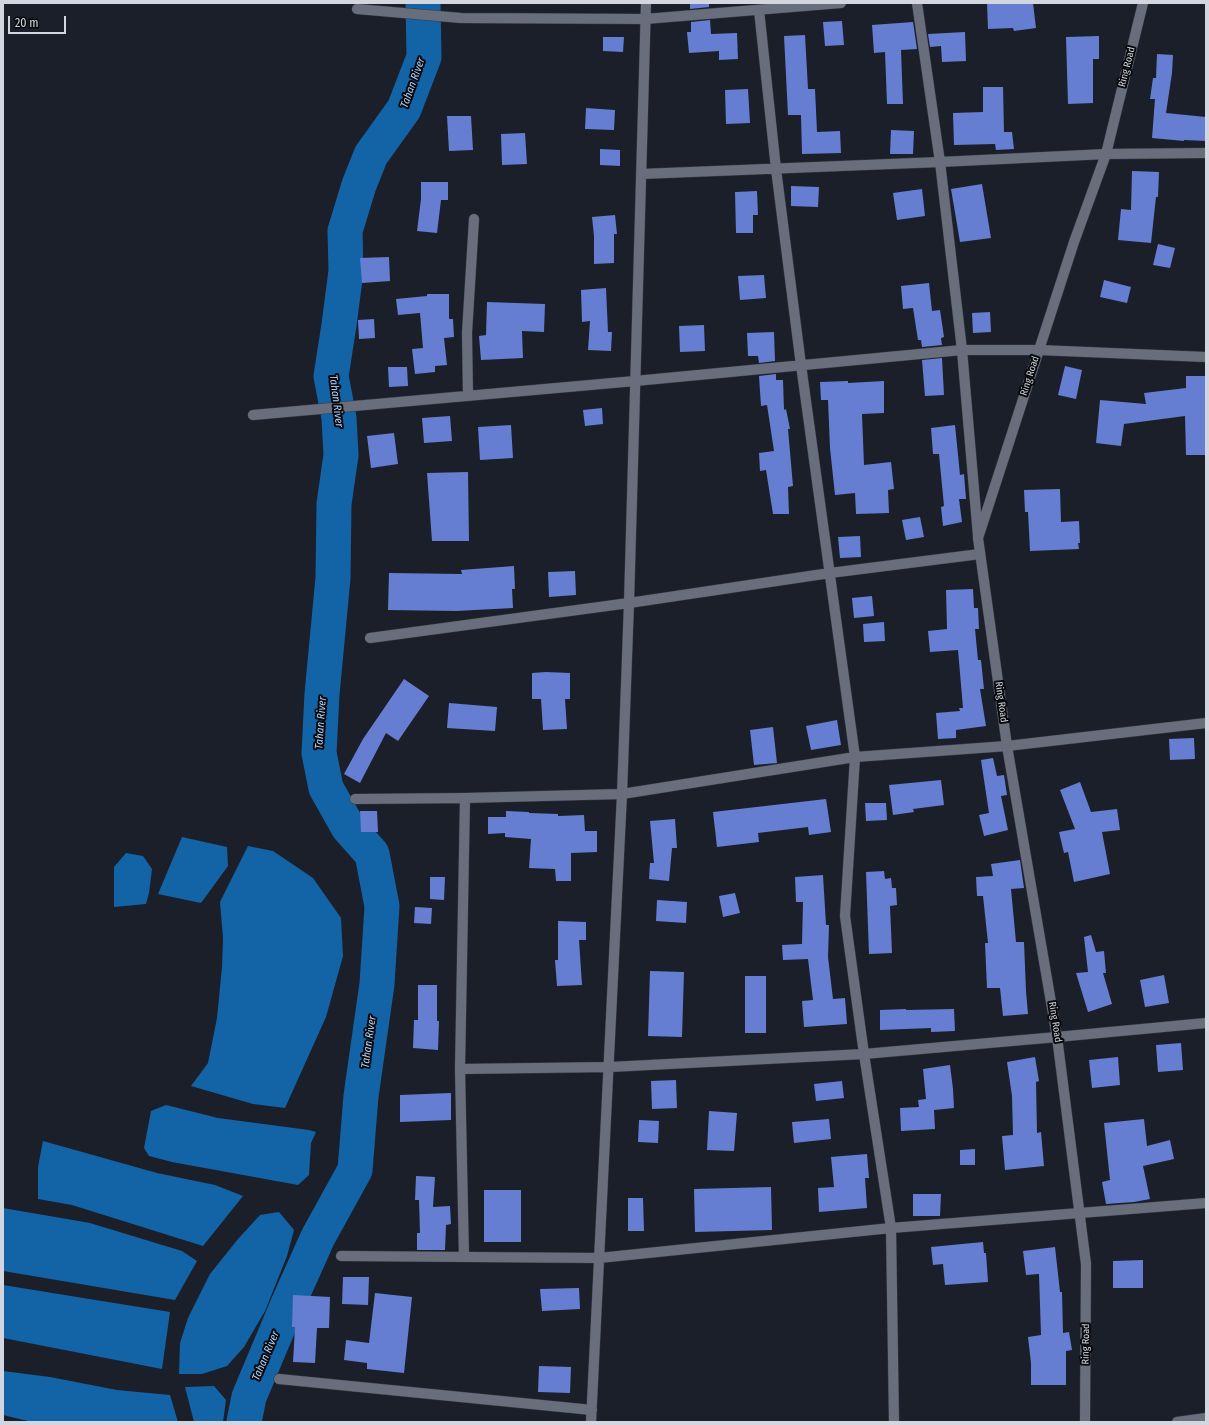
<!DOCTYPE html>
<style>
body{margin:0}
#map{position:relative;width:1209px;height:1425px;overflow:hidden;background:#1b1f2a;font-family:"Fira Sans Condensed",sans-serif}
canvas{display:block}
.frame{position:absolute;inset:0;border:4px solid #d3d6de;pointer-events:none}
.scale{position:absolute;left:8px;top:16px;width:58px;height:18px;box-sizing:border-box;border:2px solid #d3d6de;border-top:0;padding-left:5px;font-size:12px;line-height:14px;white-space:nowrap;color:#d3d6de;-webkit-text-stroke:3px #08090e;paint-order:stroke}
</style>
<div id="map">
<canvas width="1209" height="1425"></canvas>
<div class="frame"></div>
<div class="scale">20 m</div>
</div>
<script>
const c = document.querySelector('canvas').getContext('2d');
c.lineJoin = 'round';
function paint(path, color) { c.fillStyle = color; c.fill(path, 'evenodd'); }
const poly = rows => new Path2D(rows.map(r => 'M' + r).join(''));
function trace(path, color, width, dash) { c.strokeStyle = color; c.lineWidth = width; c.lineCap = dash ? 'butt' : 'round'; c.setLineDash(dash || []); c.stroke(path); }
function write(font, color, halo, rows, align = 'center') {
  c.font = font + ' "Fira Sans Condensed",sans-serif'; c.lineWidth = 4; c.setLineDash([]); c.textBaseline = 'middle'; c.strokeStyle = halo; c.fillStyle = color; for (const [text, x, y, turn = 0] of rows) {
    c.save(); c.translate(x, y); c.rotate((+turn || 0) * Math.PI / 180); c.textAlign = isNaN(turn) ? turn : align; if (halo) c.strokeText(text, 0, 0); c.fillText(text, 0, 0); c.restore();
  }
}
const water = poly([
 [182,837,227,847,228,866,201,903,158,894],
 [248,846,273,851,313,878,341,918,343,956,326,1017,285,1108,253,1104,191,1086,208,1063,217,1018,222,967,223,938,220,902],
 [126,853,143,856,152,869,149,893,146,904,114,907,114,867],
 [166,1105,218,1118,309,1130,316,1132,311,1143,309,1175,298,1185,172,1162,149,1156,144,1148,151,1111],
 [43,1141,157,1173,215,1185,243,1196,203,1246,72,1205,38,1199,38,1167],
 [3,1208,90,1223,182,1251,197,1261,175,1300,3,1271],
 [279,1212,294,1230,287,1256,265,1311,244,1347,227,1366,202,1374,179,1374,180,1343,188,1318,210,1274,238,1239,260,1215],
 [3,1285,170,1312,162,1369,3,1338],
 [3,1371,50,1377,117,1390,170,1395,178,1422,32,1422,3,1415],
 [214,1386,226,1400,223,1422,194,1422,185,1387]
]);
const river = poly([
 [244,1422,249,1397,288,1304,318,1237,355,1170,361,1096,377,984,382,906,372,854,348,827,326,788,319,753,322,694,333,578,334,504,341,455,339,418,331,376,339,325,346,271,345,231,359,185,371,155,404,109,424,57,423,3]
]);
const building = poly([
 [690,3,709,3,709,7,690,9],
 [987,3,1033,3,1036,28,1014,31,1013,28,988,29],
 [710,20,711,34,737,33,738,59,719,60,719,51,689,53,687,32,691,32,691,22],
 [842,21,844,45,825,46,823,22],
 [913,22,917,49,901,50,903,104,887,104,885,52,874,53,872,25],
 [965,32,966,61,942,62,941,46,930,47,928,34],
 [805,35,808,89,815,89,817,132,840,131,841,153,802,154,801,115,788,115,784,36],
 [1099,36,1099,59,1093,59,1093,103,1068,104,1066,37],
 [603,37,624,37,623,52,603,51],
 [1157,54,1173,55,1172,73,1166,113,1206,117,1206,141,1184,140,1184,141,1152,138,1155,99,1150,99,1153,78,1156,78],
 [983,87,1003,87,1004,132,1012,132,1014,149,996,150,995,144,954,145,953,113,983,112],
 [748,89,750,123,726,124,725,90],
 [586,108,615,110,614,130,585,129],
 [447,116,471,116,473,150,449,151],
 [891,130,914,131,913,154,890,154],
 [525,133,527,164,502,165,501,134],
 [600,149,620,150,620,166,600,165],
 [1132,171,1159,172,1158,197,1156,197,1151,243,1118,240,1121,209,1131,210],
 [421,182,448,182,448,200,441,200,437,233,417,231,421,199],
 [982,184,991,238,960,242,951,189],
 [791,186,819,187,818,207,791,206],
 [922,189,925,216,897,220,893,193],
 [757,191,758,215,753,215,753,233,736,233,735,192],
 [615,215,617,234,614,234,614,263,594,264,594,236,592,217],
 [1158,244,1175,248,1170,268,1153,265],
 [389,257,390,281,362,283,360,258],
 [764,275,766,298,740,300,738,276],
 [1104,280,1131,287,1127,303,1100,297],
 [929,283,932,311,940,310,944,337,941,338,942,345,922,347,921,340,918,340,913,308,903,309,901,286],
 [606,288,608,332,612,332,611,351,588,350,590,321,582,322,581,290],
 [427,294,449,294,449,319,453,319,454,337,444,338,447,365,435,366,435,372,415,374,412,349,423,348,420,313,398,315,396,299,427,296],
 [487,302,545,304,544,332,522,331,523,358,481,360,479,336,486,335],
 [990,312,991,332,973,333,972,313],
 [374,319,375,338,359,339,358,320],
 [704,325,705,351,680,352,679,326],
 [774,332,775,361,759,363,758,356,748,356,747,333],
 [942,358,944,395,925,396,922,360],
 [1065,366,1082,370,1076,399,1058,395],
 [388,367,407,367,408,386,389,387],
 [776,374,776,380,783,380,784,410,786,409,790,429,788,429,793,486,788,487,789,514,773,514,766,470,760,471,759,453,774,451,767,405,761,406,759,376],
 [1186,376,1206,376,1206,455,1186,455,1185,416,1124,424,1121,446,1096,443,1100,400,1146,404,1144,393,1186,388],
 [848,381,848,383,884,381,884,413,862,414,864,465,891,462,894,489,888,490,889,513,856,514,855,493,835,495,830,448,828,400,821,400,820,382],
 [602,408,603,424,585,426,583,410],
 [450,416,452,441,424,443,422,418],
 [511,425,513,458,480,460,478,427],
 [955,425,960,475,964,474,966,499,959,499,962,522,943,526,941,507,944,506,939,454,933,454,931,428],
 [394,433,398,464,371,468,367,436],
 [468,472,469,541,432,541,427,473],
 [1060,489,1061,522,1079,521,1080,543,1078,543,1079,549,1030,551,1028,512,1025,512,1024,490],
 [920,517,924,537,906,540,902,520],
 [860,536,861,557,840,558,838,537],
 [514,566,515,589,512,589,513,608,456,611,388,610,389,573,462,574,461,570],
 [575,571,576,595,549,597,548,572],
 [973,589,974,608,978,608,979,629,975,629,978,660,981,660,984,689,980,689,986,726,956,730,956,738,938,739,936,713,960,711,959,708,963,708,958,650,930,652,928,631,947,629,946,590],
 [872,596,874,616,854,618,852,598],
 [884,622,885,641,864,642,863,624],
 [546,672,570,673,570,699,565,699,567,729,543,730,541,699,532,699,532,673],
 [404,679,429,696,398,741,386,733,360,783,344,774,363,739],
 [449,703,497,707,495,731,447,728],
 [837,720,841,745,811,750,806,726],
 [773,727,777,763,754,765,750,730],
 [1194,738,1195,759,1170,760,1169,739],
 [993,758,997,776,1004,775,1007,795,1001,796,1008,830,984,836,979,815,989,813,981,760],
 [941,780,944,805,913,809,914,812,893,815,889,785],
 [1080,782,1091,812,1117,809,1120,830,1102,832,1110,874,1074,882,1068,852,1064,853,1059,832,1075,829,1060,790],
 [826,799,831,832,809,835,808,827,758,833,759,842,717,847,713,812],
 [865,803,886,803,887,820,866,821],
 [360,811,377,811,378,832,361,832],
 [506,811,529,812,529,813,558,814,558,816,584,815,585,831,597,831,597,852,571,853,571,881,556,881,555,869,529,868,531,839,505,837,505,833,488,834,488,817,506,817],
 [675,819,677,848,672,848,669,881,649,879,650,863,654,863,650,821],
 [1020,860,1024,888,1011,889,1016,942,1024,942,1026,991,1028,1014,1003,1016,1000,988,987,988,985,943,988,943,983,896,977,896,976,877,993,876,991,864],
 [884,871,885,879,891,878,892,888,896,888,897,905,890,906,892,953,869,954,866,872],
 [823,875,826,925,829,925,828,957,833,999,845,998,847,1024,804,1027,802,1001,813,1000,808,959,783,960,782,945,802,944,803,902,796,902,795,877],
 [430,877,445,877,444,900,430,899],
 [735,893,740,913,723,917,719,896],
 [657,900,687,902,686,923,656,921],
 [415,907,432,908,431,924,414,923],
 [558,921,586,922,586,940,579,940,582,985,557,986,555,960,558,960],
 [1091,935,1096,952,1104,951,1106,973,1103,973,1112,1004,1088,1012,1076,973,1088,972,1084,937],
 [650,971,684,972,682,1037,648,1036],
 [1164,975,1169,1003,1145,1007,1140,980],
 [745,976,766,976,766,1033,745,1033],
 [418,985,437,985,437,1021,439,1021,438,1050,413,1048,414,1020,418,1020],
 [906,1009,906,1010,954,1009,955,1031,931,1032,931,1028,880,1030,880,1010],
 [1181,1043,1183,1070,1158,1072,1156,1045],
 [1035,1057,1039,1081,1036,1082,1037,1133,1041,1132,1044,1166,1005,1170,1002,1136,1013,1135,1012,1096,1007,1062],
 [1118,1057,1120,1085,1092,1088,1089,1060],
 [950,1065,953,1089,954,1108,934,1110,935,1129,901,1131,900,1108,919,1107,918,1100,926,1099,923,1069],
 [676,1080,677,1108,652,1109,651,1081],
 [842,1081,844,1098,816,1101,814,1084],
 [451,1093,451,1120,400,1122,400,1095],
 [709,1111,737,1113,734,1151,707,1150],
 [829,1119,831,1139,794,1143,792,1122],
 [1144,1119,1147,1146,1170,1140,1174,1159,1143,1166,1150,1199,1134,1202,1106,1204,1102,1182,1110,1180,1104,1123],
 [639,1120,659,1121,658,1143,638,1142],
 [975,1149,975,1165,960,1165,960,1150],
 [867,1154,869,1178,865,1178,867,1208,819,1212,818,1188,834,1187,831,1157],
 [416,1176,435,1177,433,1207,450,1206,451,1224,446,1225,445,1250,417,1250,417,1233,420,1233,419,1200,415,1200],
 [771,1187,772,1230,695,1232,694,1189],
 [484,1190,521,1190,521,1242,484,1242],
 [913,1194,941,1194,940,1216,913,1216],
 [628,1198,643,1198,644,1231,628,1231],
 [983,1242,984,1253,986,1253,988,1282,945,1285,943,1264,933,1265,931,1247],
 [1055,1247,1060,1292,1062,1292,1063,1333,1069,1332,1072,1350,1066,1351,1066,1385,1031,1385,1031,1363,1028,1337,1041,1335,1039,1274,1026,1275,1023,1251],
 [1143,1260,1143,1288,1113,1288,1113,1261],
 [343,1277,369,1277,368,1305,342,1304],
 [579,1288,580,1309,542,1311,540,1289],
 [375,1293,412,1297,404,1373,367,1369,367,1363,344,1360,346,1340,369,1343],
 [293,1295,330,1297,329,1328,317,1328,315,1363,293,1362,295,1327,292,1327],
 [539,1366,571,1367,570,1393,538,1392]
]);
const minor = poly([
 [917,3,940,162,962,350,978,536],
 [357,9,461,18,645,19,841,3],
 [759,10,776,169,801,365,855,757,845,916,864,1054,891,1228,894,1422],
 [641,174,940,162,1106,154,1206,153],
 [468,396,467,333,474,219],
 [253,415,635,381,962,350,1039,350,1206,357],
 [370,638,629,603,830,573,980,554],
 [355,799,465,798,622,794,855,757,1007,746,1206,723],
 [460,1069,610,1067,864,1054,1057,1037,1206,1023],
 [341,1256,599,1258,891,1228,1206,1203],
 [464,1257,460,1069,465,798],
 [279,1379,592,1410],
 [591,1422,622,794,629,603,646,3],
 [1177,1422,1206,1418]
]);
const tertiary = poly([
 [1085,1422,1086,1264,1057,1037,1007,746,978,538,1074,242,1106,154,1143,3]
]);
const streetNames = [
 ["Ring Road",1127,67,-76],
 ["Ring Road",1030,376,-72],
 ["Ring Road",1001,702,82],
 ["Ring Road",1055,1022,81],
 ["Ring Road",1086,1344,-89]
];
const waterNames = [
 ["Tahan River",413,83,-70],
 ["Tahan River",336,401,83],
 ["Tahan River",321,723,-86],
 ["Tahan River",369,1042,-82],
 ["Tahan River",266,1356,-67]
];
paint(water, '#1363a7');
trace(river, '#1363a7', 35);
paint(building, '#657ed1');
trace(minor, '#373a44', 11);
trace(tertiary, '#373a44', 11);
trace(minor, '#686e7b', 10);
trace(tertiary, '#686e7b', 10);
write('10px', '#d3d6de', '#08090e', streetNames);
write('italic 11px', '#b0d3f8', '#08090e', waterNames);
</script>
